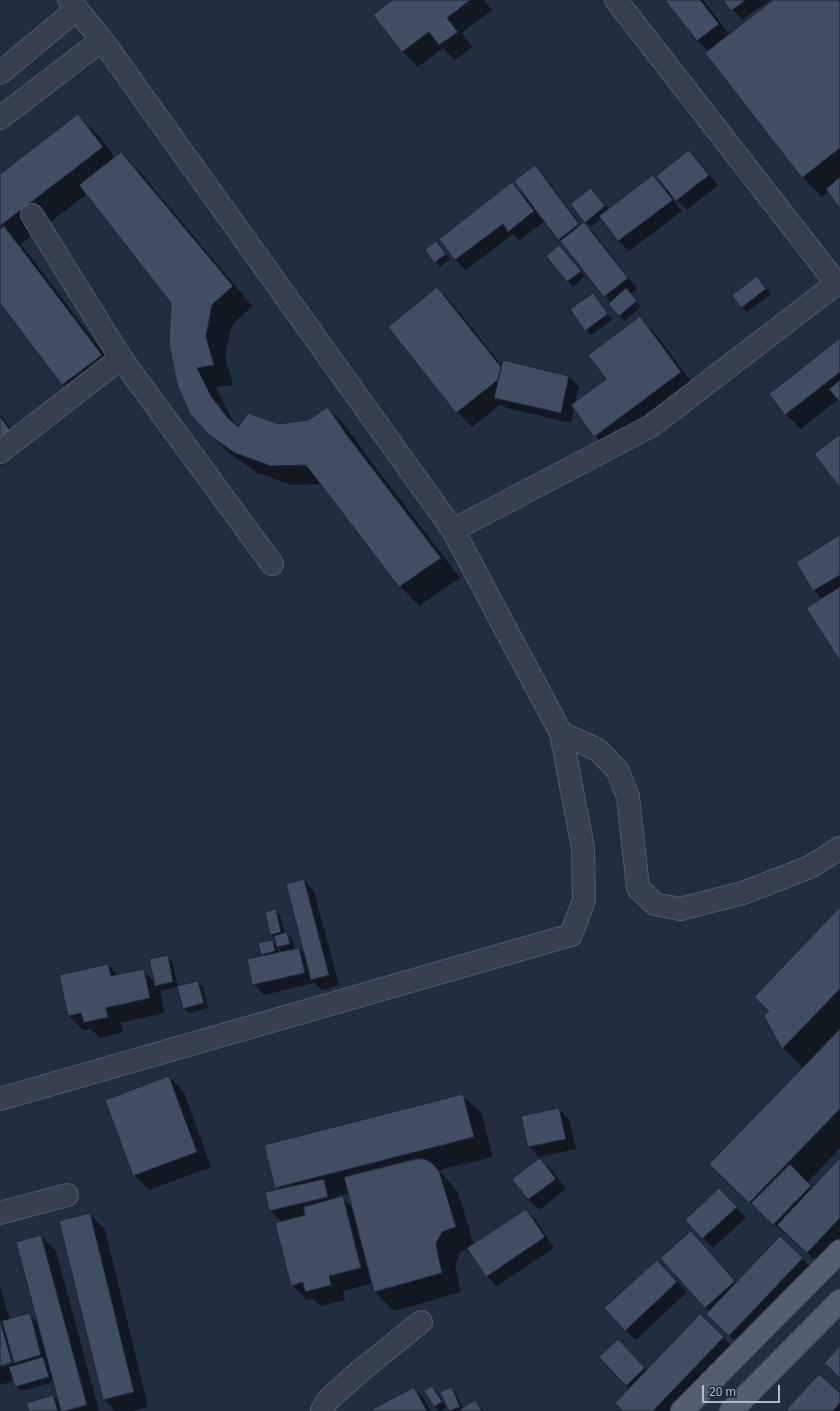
<!DOCTYPE html>
<style>
body{margin:0}
#map{position:relative;width:840px;height:1411px;overflow:hidden;background:#212e3f;font-family:Roboto,sans-serif}
canvas{display:block}
.scale{position:absolute;left:702px;top:1385px;width:78px;height:18px;box-sizing:border-box;border:2px solid #b1baca;border-top:0;padding-left:5px;font-size:12px;line-height:14px;white-space:nowrap;color:#b1baca;-webkit-text-stroke:3px #1b2534;paint-order:stroke}
</style>
<div id="map">
<canvas width="840" height="1411"></canvas>
<div class="scale">20 m</div>
</div>
<script>
const c = document.querySelector('canvas').getContext('2d');
c.lineJoin = 'round';
function paint(path, color) { c.fillStyle = color; c.fill(path, 'evenodd'); }
const poly = rows => new Path2D(rows.map(r => 'M' + r).join(''));
function trace(path, color, width, dash) { c.strokeStyle = color; c.lineWidth = width; c.lineCap = dash ? 'butt' : 'round'; c.setLineDash(dash || []); c.stroke(path); }
const shadow = poly([
 [394,0,484,0,492,10,462,33,472,47,455,60,443,48,418,67,403,52,375,15],
 [666,0,703,0,730,35,774,0,840,0,840,207,829,191,822,197,802,177,709,52,698,41],
 [725,0,770,0,742,20],
 [78,116,98,135,115,158,121,154,141,173,252,306,232,325,225,356,233,385,216,387,230,416,239,427,279,425,308,421,328,408,347,428,366,455,460,578,419,606,400,586,322,484,291,485,256,472,230,454,210,434,172,303,87,194,21,244,117,371,78,400,63,385,0,302,0,175],
 [689,151,699,161,718,185,687,210,673,197,672,198,682,211,629,251,619,241,602,218,591,227,586,222,595,194,609,210,653,176,665,188],
 [535,166,545,177,581,225,584,223,594,233,637,289,630,294,641,307,624,321,610,304,611,303,545,221,519,241,513,234,466,270,456,260,440,239,512,184,525,197],
 [436,243,450,259,440,267,426,250],
 [564,251,585,276,573,287,547,257],
 [757,277,771,294,747,312,742,307],
 [437,288,452,303,503,367,569,376,579,387,575,403,607,379,640,318,655,333,696,388,610,452,595,436,574,408,571,423,506,408,501,404,472,427,457,412],
 [593,295,612,320,591,335,586,330],
 [840,339,840,400,839,399,801,429,786,414],
 [0,414,25,447,0,466],
 [840,536,840,659,822,599,814,590],
 [304,880,314,891,339,985,322,990,315,983,264,995,253,984,264,956,262,954,272,941,277,946,279,953,283,952,278,947,276,940,271,935,275,910,280,915,285,934,287,933,292,938,295,950,299,949,305,955],
 [840,909,840,1148,807,1183,813,1189,840,1159,840,1250,823,1268,786,1232,784,1234,770,1220,769,1221,730,1183,803,1068,783,1048,770,1011],
 [167,956,172,961,178,987,160,991,165,1013,121,1023,123,1032,100,1038,91,1029,84,1031,69,1016,108,965,118,975,143,970,155,982],
 [198,982,203,987,208,1008,189,1013,184,1008],
 [169,1077,184,1092,211,1167,149,1190,134,1175],
 [462,1095,482,1114,493,1157,439,1170,458,1192,474,1245,526,1210,536,1220,554,1248,497,1286,487,1276,468,1249,461,1251,455,1264,461,1292,394,1311,375,1292,373,1283,343,1291,345,1300,321,1306,313,1299,307,1300,292,1285,282,1222,270,1210,279,1190,276,1187],
 [349,1193,353,1208,343,1198,336,1199,336,1197],
 [559,1109,569,1119,576,1149,539,1157,529,1146],
 [540,1159,551,1169,566,1189,539,1210,529,1200,514,1179],
 [730,1200,746,1218,713,1248,703,1238],
 [89,1214,105,1229,148,1407,132,1411,115,1411,104,1399],
 [691,1232,737,1283,780,1237,818,1274,745,1350,722,1329,709,1311,662,1258],
 [41,1236,56,1251,99,1411,30,1411,53,1396,60,1403,54,1382,21,1391,16,1386,14,1381,0,1385,0,1367,17,1362,16,1360,0,1365,0,1287,10,1320,29,1314,39,1324],
 [667,1271,687,1292,636,1340,625,1330],
 [700,1315,739,1353,683,1411,624,1411,630,1388,601,1357,628,1351,647,1371],
 [432,1387,437,1392,446,1407,440,1411,437,1411,438,1410,435,1406],
 [414,1388,424,1398,431,1411,371,1411],
 [451,1388,456,1393,463,1409,475,1401,484,1411,450,1411,442,1392],
 [840,1394,840,1411,790,1411]
]);
const building = poly([
 [392,0,470,0,447,18,458,32,439,45,429,32,402,52,373,15,392,0],
 [665,0,700,0,719,24,697,41,665,0],
 [723,0,746,0,731,11,723,0],
 [773,0,840,0,840,148,802,178,705,53,773,0],
 [78,114,103,147,0,226,0,174,78,114],
 [689,150,709,175,676,201,656,176,689,150],
 [121,152,233,286,212,305,206,336,214,365,197,368,211,396,227,417,238,427,248,413,279,424,308,420,328,407,346,434,441,558,399,587,306,465,271,466,235,453,209,435,190,414,177,384,169,344,171,303,79,185,121,152],
 [535,165,579,224,558,240,514,181,535,165],
 [653,175,673,200,618,241,599,216,653,175],
 [840,177,840,209,826,189,840,177],
 [512,182,534,211,508,232,503,224,455,260,439,239,512,182],
 [591,188,605,206,585,223,570,204,591,188],
 [584,222,628,278,604,297,560,241,584,222],
 [4,226,102,355,62,385,0,303,0,229,4,226],
 [436,241,446,254,434,263,425,250,436,241],
 [559,245,581,271,567,282,546,256,559,245],
 [757,276,766,289,741,308,732,295,757,276],
 [437,287,501,367,498,380,456,413,388,327,437,287],
 [626,288,637,301,619,316,608,304,626,288],
 [593,293,608,314,585,331,570,309,593,293],
 [640,316,681,372,594,437,571,405,606,379,588,355,640,316],
 [840,338,840,372,785,415,769,394,840,338],
 [503,360,569,376,561,413,494,398,503,360],
 [840,380,840,402,829,389,840,380],
 [0,417,11,431,0,440,0,417],
 [839,435,840,435,840,488,814,454,839,435],
 [840,535,840,575,813,591,796,562,840,535],
 [840,587,840,661,806,608,840,587],
 [304,879,329,975,311,980,286,884,304,879],
 [840,907,840,989,782,1049,764,1016,769,1011,754,997,840,907],
 [276,909,281,932,270,935,265,912,276,909],
 [287,932,290,944,277,947,274,936,287,932],
 [273,940,275,951,261,955,258,943,273,940],
 [299,948,305,973,252,985,247,959,299,948],
 [168,955,173,982,155,986,149,959,168,955],
 [108,964,111,976,144,969,150,998,106,1008,108,1017,84,1023,81,1013,68,1016,59,975,108,964],
 [198,981,204,1003,183,1009,177,986,198,981],
 [840,1029,840,1109,749,1203,709,1164,840,1029],
 [169,1076,197,1152,133,1176,105,1100,169,1076],
 [463,1094,474,1137,275,1188,264,1145,463,1094],
 [559,1108,566,1139,528,1147,521,1116,559,1108],
 [540,1158,556,1179,528,1200,512,1179,540,1158],
 [840,1158,840,1218,807,1253,777,1225,840,1158],
 [416,1159,425,1159,433,1164,439,1171,456,1227,442,1232,436,1244,442,1273,374,1292,344,1177,416,1159],
 [790,1164,811,1186,773,1225,751,1203,790,1164],
 [324,1179,328,1197,269,1211,265,1192,324,1179],
 [719,1188,737,1207,702,1239,685,1220,719,1188],
 [343,1196,361,1268,329,1276,331,1285,305,1292,303,1282,291,1286,275,1223,305,1215,303,1207,343,1196],
 [526,1209,545,1237,486,1277,467,1248,526,1209],
 [90,1213,134,1392,103,1400,59,1221,90,1213],
 [691,1231,735,1281,705,1308,660,1258,691,1231],
 [41,1235,87,1405,66,1411,61,1411,16,1242,41,1235],
 [780,1236,803,1258,729,1336,706,1314,780,1236],
 [657,1260,677,1282,625,1331,604,1308,657,1260],
 [30,1313,41,1355,14,1363,2,1321,30,1313],
 [700,1314,724,1337,653,1411,623,1411,615,1403,700,1314],
 [0,1321,12,1362,0,1366,0,1321],
 [618,1339,645,1368,626,1386,599,1357,618,1339],
 [840,1346,840,1378,824,1363,840,1346],
 [43,1357,49,1377,15,1387,9,1367,43,1357],
 [819,1374,840,1393,840,1403,833,1411,788,1411,787,1409,819,1374],
 [432,1386,442,1402,434,1407,424,1391,432,1386],
 [414,1387,427,1411,369,1411,414,1387],
 [452,1387,460,1407,449,1411,440,1392,452,1387],
 [53,1395,58,1411,29,1411,26,1403,53,1395],
 [475,1400,482,1411,458,1411,475,1400]
]);
const minor = poly([
 [616,0,837,284],
 [0,73,77,9],
 [0,118,102,40],
 [32,215,121,358,272,564],
 [0,452,121,358],
 [453,530,651,426,840,281],
 [561,733,598,750,618,771,628,797,638,888,655,904,680,909,743,893,810,867,840,848],
 [0,1099,571,935,584,900,583,848,561,733,453,530,102,40,69,0],
 [0,1213,67,1195],
 [322,1411,327,1401,359,1372,421,1322]
]);
const major = poly([
 [682,1411,840,1251],
 [731,1411,840,1301]
]);
paint(shadow, '#0007');
paint(building, '#404d62');
trace(building, '#1d2736', 1);
trace(minor, '#515a6a', 24);
trace(major, '#3f4958', 24);
trace(minor, '#36404f', 22);
trace(major, '#535f6f', 22);
</script>
